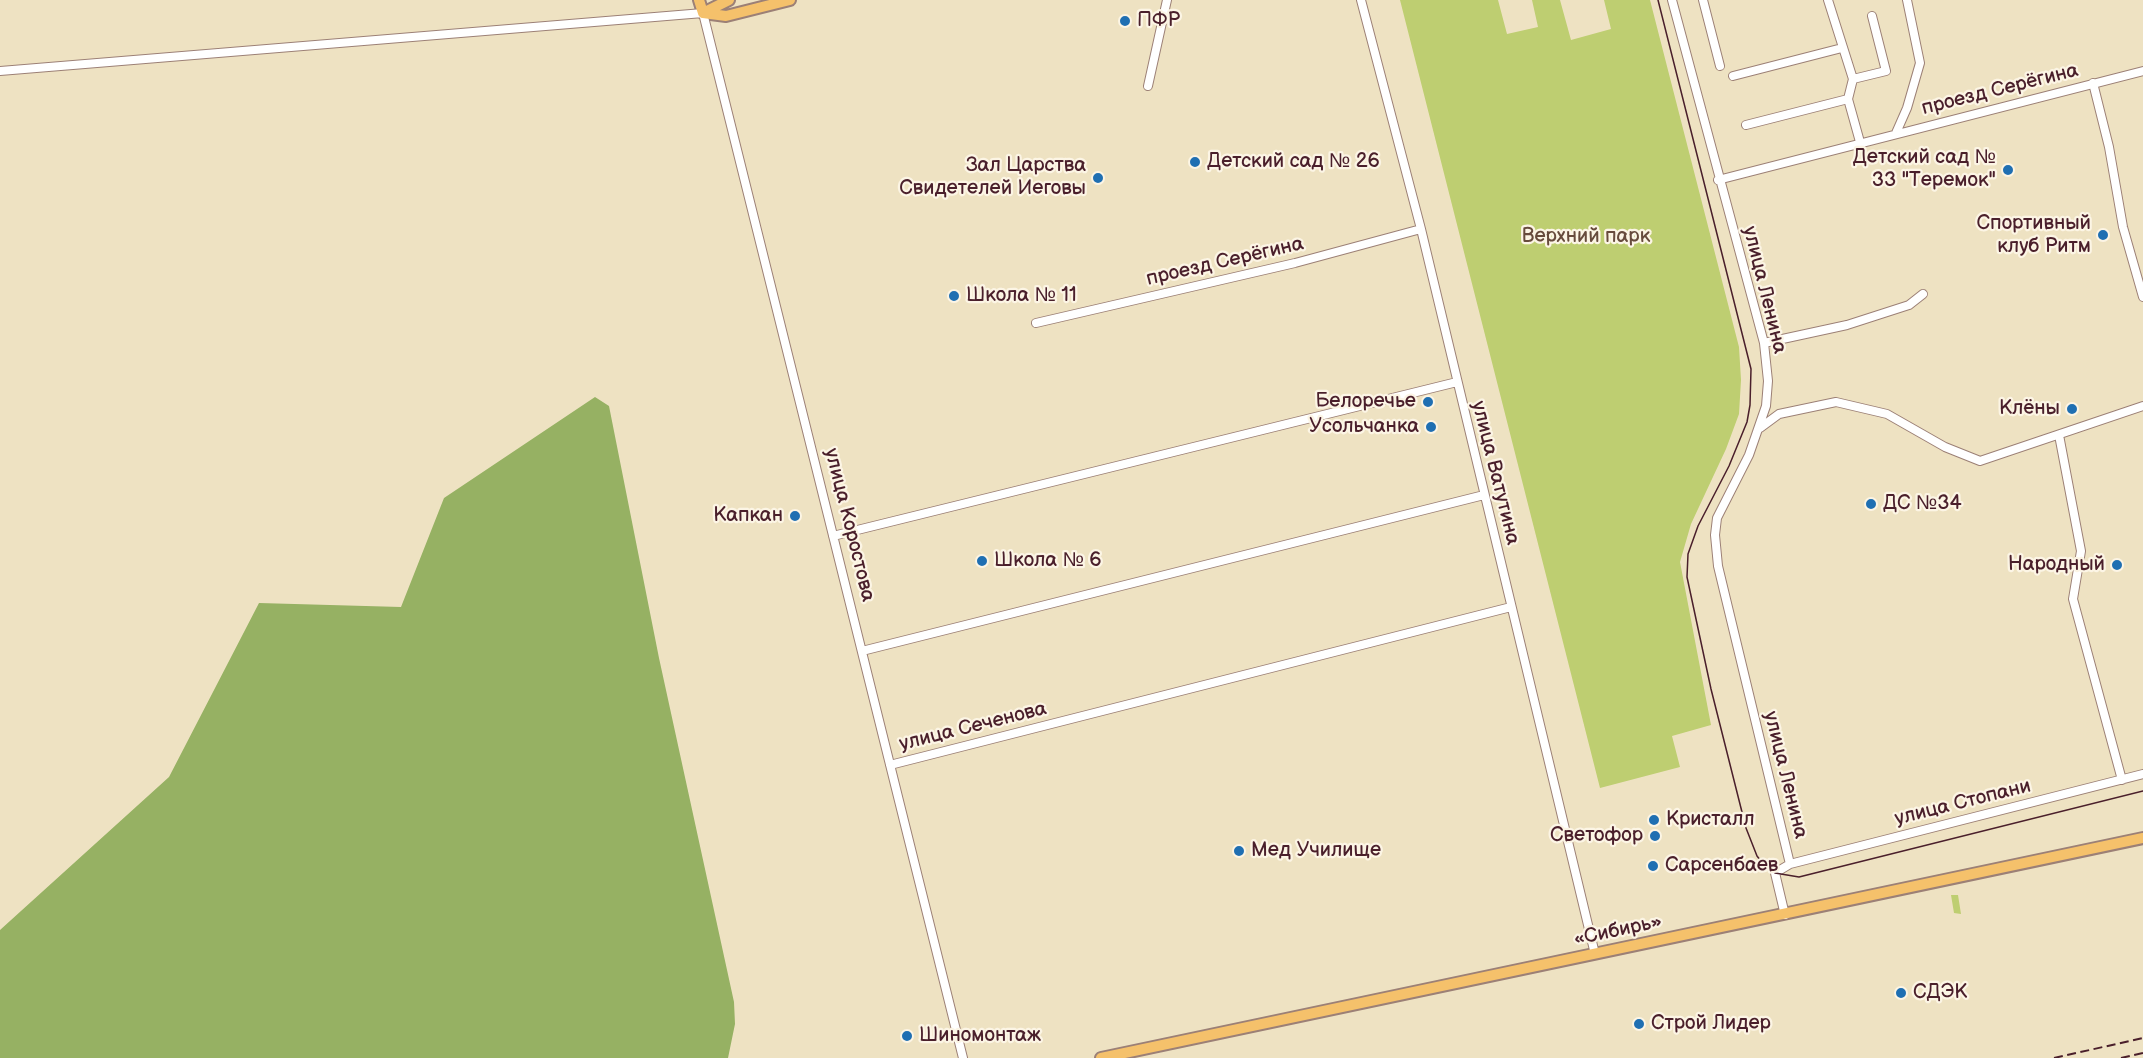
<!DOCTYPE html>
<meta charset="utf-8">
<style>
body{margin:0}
canvas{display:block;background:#eee2c2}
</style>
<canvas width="2143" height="1058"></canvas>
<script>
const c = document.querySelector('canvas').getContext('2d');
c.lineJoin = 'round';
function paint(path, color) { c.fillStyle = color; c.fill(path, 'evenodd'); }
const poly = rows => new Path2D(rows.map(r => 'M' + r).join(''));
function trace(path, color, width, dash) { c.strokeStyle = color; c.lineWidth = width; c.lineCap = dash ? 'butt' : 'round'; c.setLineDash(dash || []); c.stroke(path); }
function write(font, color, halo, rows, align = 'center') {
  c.font = font + ' "Balsamiq Sans",sans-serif'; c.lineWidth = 4.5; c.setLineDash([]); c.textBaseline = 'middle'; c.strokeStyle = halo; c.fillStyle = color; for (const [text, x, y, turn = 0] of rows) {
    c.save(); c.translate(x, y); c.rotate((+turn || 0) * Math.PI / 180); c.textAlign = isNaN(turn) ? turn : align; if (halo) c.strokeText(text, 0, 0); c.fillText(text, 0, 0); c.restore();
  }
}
const green = poly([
 [1400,0,1498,0,1507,34,1538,27,1532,0,1560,0,1571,40,1611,29,1604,0,1650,0,1739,347,1741,380,1739,414,1726,449,1691,524,1680,562,1711,725,1672,736,1680,767,1600,788],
 [1951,895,1958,895,1961,914,1954,913]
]);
const forest = poly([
 [595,397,609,406,659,658,734,1002,735,1024,728,1058,0,1058,0,930,169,777,259,603,401,607,444,498]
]);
const minor = poly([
 [1361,0,1421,229,1595,954],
 [1672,0,1764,343,1768,381,1766,406,1749,455,1717,518,1715,535,1718,566,1790,864],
 [1703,0,1720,66],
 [1828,0,1853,79],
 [0,71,703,13,963,1058],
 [1733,76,1842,48],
 [2093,83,2109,147,2123,227,2143,297],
 [1148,86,1167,0],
 [1746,125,1848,99],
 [1896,133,1907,108,1920,63,1907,0],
 [1860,142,1848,99,1853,79,1886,71,1872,16],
 [1718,180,2143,71],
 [1036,323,1295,263,1421,229],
 [1764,343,1847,325,1909,305,1923,294],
 [1760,428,1779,414,1836,402,1887,414,1945,447,1980,461,2143,406],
 [2059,435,2081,551,2073,599,2122,780],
 [833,536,1457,382],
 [862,651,1484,495],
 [890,765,1511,607],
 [1785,915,1775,873,1790,864,2143,774]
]);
const major = poly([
 [699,0,703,13],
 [703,13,726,16,790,0],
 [703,13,729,0],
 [1101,1058,2143,838]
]);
const tram = poly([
 [1658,0,1751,369,1750,405,1747,422,1729,466,1698,526,1688,554,1687,577,1711,689,1746,828,1757,856,1764,865,1775,873,1799,877,2143,791]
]);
const rail = poly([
 [2054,1058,2143,1038],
 [2121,1058,2143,1053]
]);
const markers = [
 [1125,21,6,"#1f6fb2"],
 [1195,162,6,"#1f6fb2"],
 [2008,170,6,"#1f6fb2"],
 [1098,178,6,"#1f6fb2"],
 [2103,235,6,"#1f6fb2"],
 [954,296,6,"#1f6fb2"],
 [1428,402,6,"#1f6fb2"],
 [2072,409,6,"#1f6fb2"],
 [1431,427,6,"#1f6fb2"],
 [1871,504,6,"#1f6fb2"],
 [795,516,6,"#1f6fb2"],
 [982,561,6,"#1f6fb2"],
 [2117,565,6,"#1f6fb2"],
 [1654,820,6,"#1f6fb2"],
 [1655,836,6,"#1f6fb2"],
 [1239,851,6,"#1f6fb2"],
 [1653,866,6,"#1f6fb2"],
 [1901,993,6,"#1f6fb2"],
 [1639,1024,6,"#1f6fb2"],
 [907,1036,6,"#1f6fb2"]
];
const poiNames = [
 ["ПФР",1137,21],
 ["Детский сад №",1996,158,"right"],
 ["33 \"Теремок\"",1996,181,"right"],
 ["Детский сад № 26",1207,162],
 ["Зал Царства",1086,166,"right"],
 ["Свидетелей Иеговы",1086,189,"right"],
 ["Спортивный",2091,224,"right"],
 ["клуб Ритм",2091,247,"right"],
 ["Школа № 11",966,296],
 ["Белоречье",1416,402,"right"],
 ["Клёны",2060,409,"right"],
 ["Усольчанка",1419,427,"right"],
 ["ДС №34",1883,504],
 ["Капкан",783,516,"right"],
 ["Школа № 6",994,561],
 ["Народный",2105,565,"right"],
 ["Кристалл",1666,820],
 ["Светофор",1643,836,"right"],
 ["Мед Училище",1251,851],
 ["Сарсенбаев",1665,866],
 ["СДЭК",1913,993],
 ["Строй Лидер",1651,1024],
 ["Шиномонтаж",919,1036]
];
const streetNames = [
 ["проезд Серёгина",2000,90,-14],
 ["проезд Серёгина",1225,262,-13],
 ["улица Ленина",1764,290,76],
 ["улица Ватутина",1495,473,76],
 ["улица Коростова",849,525,76],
 ["улица Сеченова",973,727,-14],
 ["улица Ленина",1785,775,76],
 ["улица Стопани",1963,803,-14],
 ["«Сибирь»",1618,931,-12]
];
const parkNames = [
 ["Верхний парк",1586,237]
];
paint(green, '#bece71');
paint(forest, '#96b163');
trace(minor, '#9c8076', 10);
trace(major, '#9c8076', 14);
trace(minor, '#fff', 8);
trace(major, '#f5c16b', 10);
trace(tram, '#4a1f2b', 1.5);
trace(rail, '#4a1f2b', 2, [9, 4.5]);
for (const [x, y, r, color] of markers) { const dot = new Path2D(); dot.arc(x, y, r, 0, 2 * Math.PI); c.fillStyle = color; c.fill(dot); trace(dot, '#fcf5e5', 2); }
write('20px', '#4a1f2b', '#fcf5e5', poiNames, 'left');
write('20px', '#4a1f2b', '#fcf5e5', streetNames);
write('20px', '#674b3c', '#fcf5e5', parkNames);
</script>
